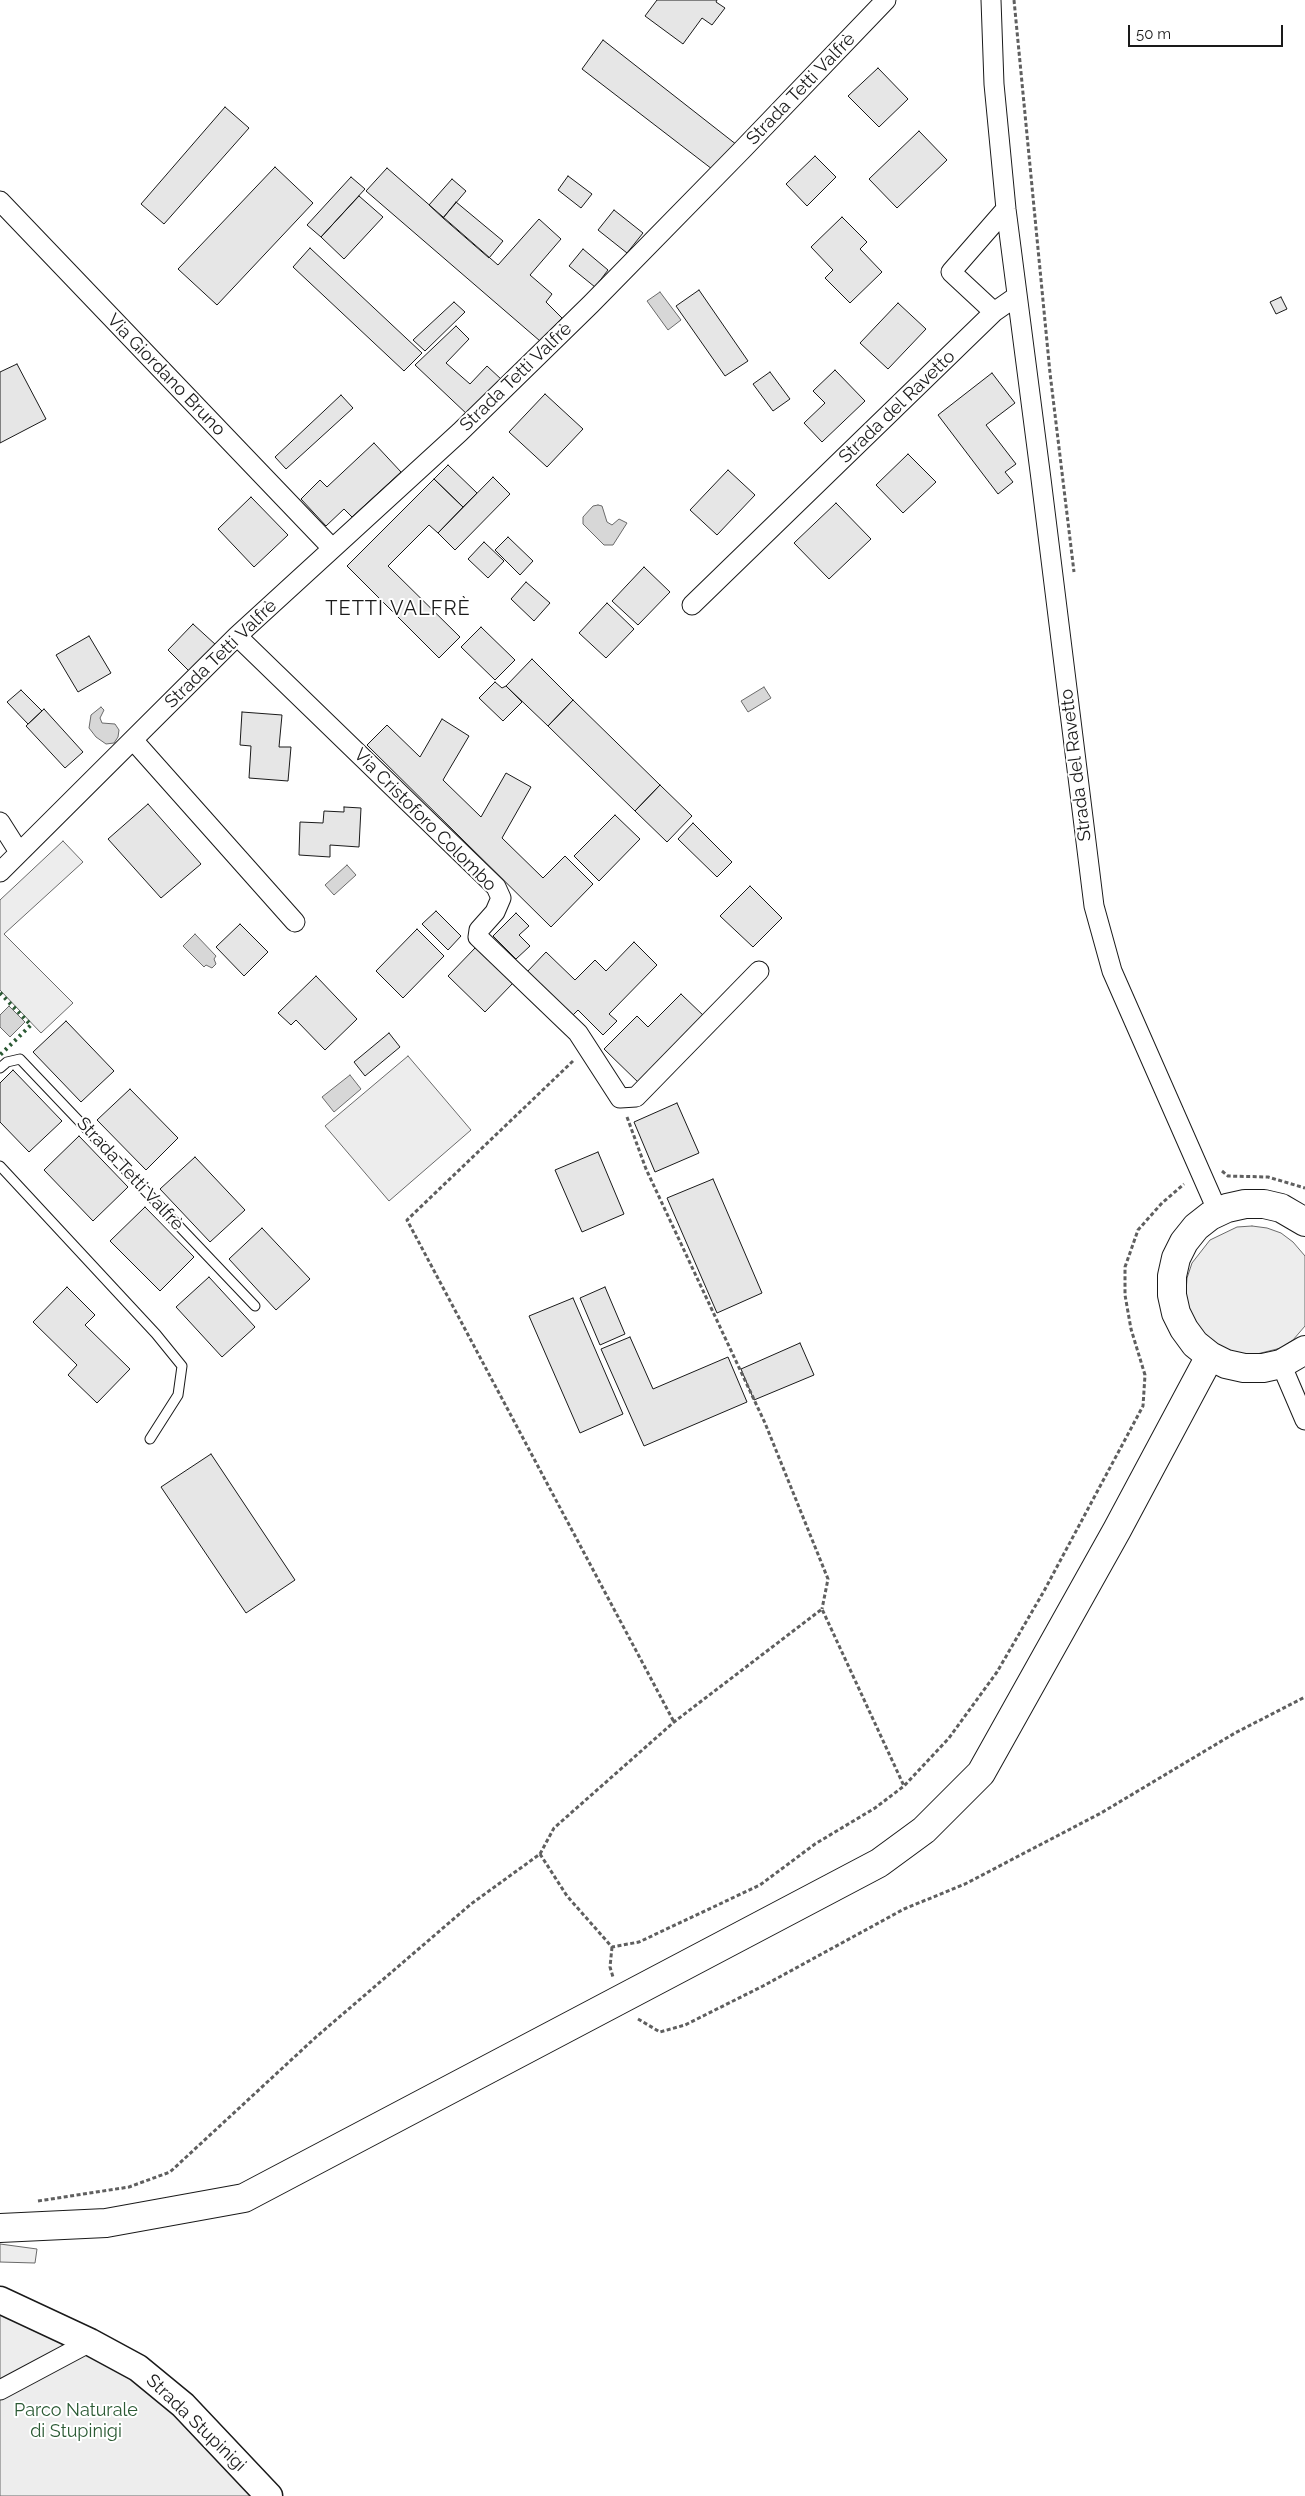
<!DOCTYPE html>
<meta charset="utf-8">
<style>
body{margin:0}
#map{position:relative;width:1305px;height:2496px;overflow:hidden;background:#fff;font-family:Raleway,sans-serif}
canvas{display:block}
.scale{position:absolute;left:1128px;top:25px;width:155px;height:22px;box-sizing:border-box;border:2px solid #1a1a1a;border-top:0;padding-left:6px;font-size:15px;line-height:18px;white-space:nowrap;color:#1a1a1a;-webkit-text-stroke:4px #fff;paint-order:stroke}
</style>
<div id="map">
<canvas width="1305" height="2496"></canvas>
<div class="scale">50 m</div>
</div>
<script>
const c = document.querySelector('canvas').getContext('2d');
c.lineJoin = 'round';
function paint(path, color) { c.fillStyle = color; c.fill(path, 'evenodd'); }
const poly = rows => new Path2D(rows.map(r => 'M' + r).join(''));
function trace(path, color, width, dash) { c.strokeStyle = color; c.lineWidth = width; c.lineCap = dash ? 'butt' : 'round'; c.setLineDash(dash || []); c.stroke(path); }
function write(font, color, halo, rows, align = 'center') {
  c.font = font + ' Raleway,sans-serif'; c.lineWidth = 4; c.setLineDash([]); c.textBaseline = 'middle'; c.strokeStyle = halo; c.fillStyle = color; for (const [text, x, y, turn = 0] of rows) {
    c.save(); c.translate(x, y); c.rotate((+turn || 0) * Math.PI / 180); c.textAlign = isNaN(turn) ? turn : align; if (halo) c.strokeText(text, 0, 0); c.fillText(text, 0, 0); c.restore();
  }
}
const built = poly([
 [63,841,83,862,4,934,73,1003,41,1033,0,990,0,900,63,841],
 [408,1056,471,1130,389,1201,325,1126,408,1056],
 [1252,1226,1267,1228,1281,1233,1293,1242,1305,1256,1305,1326,1293,1340,1281,1348,1253,1355,1239,1354,1212,1343,1193,1320,1188,1307,1186,1292,1187,1278,1192,1263,1210,1240,1237,1227,1252,1226],
 [0,2244,37,2249,35,2263,0,2262,0,2244],
 [0,2290,144,2375,257,2496,0,2496,0,2290]
]);
const water = poly([
 [660,292,681,320,668,330,647,301,660,292],
 [598,505,602,506,607,522,612,525,619,519,627,523,613,545,604,545,583,524,583,517,593,506,598,505],
 [764,687,771,698,748,712,741,701,764,687],
 [101,707,104,710,100,718,102,723,115,724,119,730,118,737,114,743,106,744,96,737,89,728,91,715,101,707],
 [347,865,356,875,334,895,325,885,347,865],
 [195,934,216,956,214,959,216,964,212,968,206,965,204,967,183,946,195,934],
 [9,1006,25,1022,10,1037,0,1027,0,1015,9,1006],
 [350,1075,361,1089,334,1112,322,1097,350,1075]
]);
const building = poly([
 [657,0,717,0,716,2,725,8,712,25,702,18,683,44,645,16,657,0],
 [603,40,737,145,712,169,582,69,603,40],
 [878,68,908,99,879,127,848,96,878,68],
 [225,107,249,128,164,224,141,204,225,107],
 [919,131,947,160,897,208,869,179,919,131],
 [815,156,836,177,807,206,786,184,815,156],
 [275,167,313,203,217,305,178,269,275,167],
 [387,168,498,265,539,219,561,239,530,275,552,294,546,302,562,318,540,341,366,191,387,168],
 [568,176,592,194,581,208,558,190,568,176],
 [351,177,365,189,321,237,307,225,351,177],
 [452,179,466,191,443,218,429,205,452,179],
 [359,196,383,217,344,259,321,237,359,196],
 [456,202,503,241,489,258,443,218,456,202],
 [614,210,643,233,627,253,598,230,614,210],
 [842,217,867,242,860,249,882,272,850,303,825,278,833,270,811,247,842,217],
 [310,248,422,353,404,371,293,267,310,248],
 [583,249,608,270,595,287,569,266,583,249],
 [699,290,748,361,725,376,676,306,699,290],
 [1281,297,1287,309,1276,314,1270,302,1281,297],
 [454,302,465,312,425,351,413,340,454,302],
 [898,303,926,329,888,369,860,343,898,303],
 [456,326,469,339,446,363,470,384,487,366,502,380,469,416,415,365,456,326],
 [17,364,46,419,0,443,0,372,17,364],
 [835,370,865,401,822,442,804,423,825,403,813,391,835,370],
 [770,372,790,399,773,411,753,384,770,372],
 [992,373,1015,403,986,425,1016,464,1005,472,1013,482,998,494,938,415,992,373],
 [545,394,583,429,547,467,509,432,545,394],
 [341,395,353,408,286,469,275,457,341,395],
 [374,443,401,472,352,517,344,509,326,526,301,499,320,480,327,487,374,443],
 [908,454,936,482,903,513,876,485,908,454],
 [448,465,477,493,463,507,434,479,448,465],
 [728,470,755,495,717,535,690,510,728,470],
 [493,477,510,494,455,550,438,533,493,477],
 [434,479,463,507,438,533,429,525,388,566,460,637,439,658,347,566,434,479],
 [251,497,288,535,254,567,218,529,251,497],
 [836,503,871,539,829,579,794,543,836,503],
 [508,537,533,561,520,575,495,550,508,537],
 [484,542,504,561,488,578,468,559,484,542],
 [644,567,670,592,638,625,612,601,644,567],
 [526,582,550,603,534,621,511,599,526,582],
 [607,603,634,629,606,658,579,633,607,603],
 [193,624,216,645,190,672,168,650,193,624],
 [481,627,515,660,495,680,461,647,481,627],
 [89,636,111,673,78,692,56,655,89,636],
 [532,659,573,700,548,726,506,686,532,659],
 [495,682,502,688,506,686,522,702,503,721,479,698,495,682],
 [21,690,42,711,28,724,7,702,21,690],
 [573,700,660,785,635,811,548,726,573,700],
 [44,709,83,752,65,768,26,726,44,709],
 [242,712,282,715,279,747,291,747,288,781,249,778,251,746,240,745,242,712],
 [442,719,469,736,443,780,481,817,506,773,531,787,502,838,543,878,565,856,593,884,551,927,367,745,387,725,420,757,442,719],
 [660,785,692,816,667,842,635,811,660,785],
 [148,804,201,864,161,898,108,839,148,804],
 [344,807,361,808,359,847,330,845,330,857,299,855,300,822,323,823,324,811,344,812,344,807],
 [615,815,640,839,599,881,574,856,615,815],
 [693,823,732,862,717,877,678,839,693,823],
 [750,886,782,918,753,947,720,916,750,886],
 [436,911,461,936,448,950,422,924,436,911],
 [516,913,529,926,519,935,530,946,516,959,493,936,516,913],
 [240,924,268,952,244,976,216,947,240,924],
 [417,929,444,956,403,998,376,971,417,929],
 [634,942,657,965,609,1014,617,1021,603,1035,578,1010,571,1017,526,973,546,952,575,980,595,960,606,971,634,942],
 [476,947,513,983,485,1012,448,976,476,947],
 [316,976,357,1019,325,1050,296,1020,291,1025,278,1013,316,976],
 [681,994,706,1018,641,1085,604,1049,637,1016,648,1027,681,994],
 [66,1021,114,1071,81,1102,33,1052,66,1021],
 [389,1033,400,1047,365,1076,354,1062,389,1033],
 [13,1070,62,1121,29,1152,0,1122,0,1083,13,1070],
 [130,1089,178,1138,146,1170,97,1120,130,1089],
 [677,1103,699,1153,655,1172,634,1122,677,1103],
 [79,1136,128,1187,93,1221,44,1170,79,1136],
 [598,1152,624,1214,582,1232,555,1170,598,1152],
 [195,1157,245,1210,210,1242,160,1189,195,1157],
 [713,1179,762,1293,717,1313,667,1198,713,1179],
 [145,1207,194,1257,160,1291,110,1241,145,1207],
 [262,1228,310,1279,276,1310,229,1259,262,1228],
 [209,1277,255,1327,222,1357,176,1307,209,1277],
 [67,1287,95,1315,85,1325,130,1369,97,1403,68,1375,77,1365,33,1322,67,1287],
 [605,1287,625,1334,600,1345,580,1298,605,1287],
 [573,1298,623,1414,580,1433,529,1316,573,1298],
 [630,1337,653,1389,728,1357,747,1402,644,1446,601,1349,630,1337],
 [800,1343,814,1375,754,1400,741,1369,800,1343],
 [211,1454,295,1580,246,1613,161,1487,211,1454]
]);
const path = poly([
 [1014,0,1050,373,1074,572],
 [573,1061,407,1220,674,1722],
 [627,1117,646,1169,765,1423,828,1579,822,1609],
 [1222,1171,1228,1176,1268,1177,1305,1188],
 [540,1854,567,1896,612,1947,639,1942,760,1885,815,1844,875,1808,904,1786,949,1738,997,1672,1044,1591,1143,1406,1145,1375,1131,1329,1125,1295,1125,1267,1138,1230,1162,1203,1184,1184],
 [612,1947,610,1967,613,1977],
 [638,2019,660,2032,685,2025,763,1986,904,1909,965,1884,1101,1813,1235,1733,1305,1697],
 [38,2201,129,2187,170,2172,316,2037,471,1904,540,1854,554,1828,674,1722,822,1609,904,1786]
]);
const lane = poly([
 [0,1068,7,1062,20,1059,255,1306],
 [0,1166,156,1334,182,1366,178,1395,150,1439]
]);
const street = poly([
 [991,0,994,84,1006,209,1041,479,1094,906,1112,971,1218,1212],
 [0,201,332,548],
 [1006,209,951,272,994,312,1017,296],
 [692,605,994,312],
 [237,636,496,887,501,898,495,912,479,930,478,937,578,1033,620,1098,636,1097,759,971],
 [133,740,295,922],
 [0,822,19,852],
 [0,872,237,636,460,432,591,304,742,150,886,0],
 [1281,1364,1305,1420],
 [0,2390,90,2342]
]);
const secondary = poly([
 [0,2300,90,2342,138,2368,183,2405,269,2496]
]);
const primary = poly([
 [1305,1222,1281,1208,1264,1204,1245,1204,1227,1208,1210,1216,1196,1227,1184,1242,1176,1258,1172,1276,1172,1295,1176,1313,1184,1329,1195,1344,1210,1356,1226,1364,1244,1368,1263,1368,1281,1364,1305,1350],
 [0,2228,106,2223,244,2198,879,1863,924,1830,981,1773,1117,1530,1210,1356]
]);
const hedge = poly([
 [0,993,31,1025,0,1055]
]);
const streetNames = [
 ["Strada Tetti Valfrè",801,89,-46],
 ["Via Giordano Bruno",166,375,46],
 ["Strada Tetti Valfrè",516,377,-44],
 ["Strada del Ravetto",897,407,-44],
 ["Strada Tetti Valfrè",221,654,-44],
 ["Strada del Ravetto",1076,765,-97],
 ["Via Cristoforo Colombo",425,820,45],
 ["Strada Tetti Valfrè",130,1174,47],
 ["Strada Stupinigi",196,2423,44]
];
const parkNames = [
 ["Parco Naturale",76,2411],
 ["di Stupinigi",76,2432]
];
const quarterNames = [
 ["TETTI VALFRÈ",398,609]
];
paint(built, '#ededed');
trace(built, '#6a6a6a', 1);
paint(water, '#d7d7d7');
trace(water, '#6a6a6a', 1);
paint(building, '#e6e6e6');
trace(building, '#1a1a1a', 1);
trace(lane, '#1a1a1a', 11);
trace(street, '#1a1a1a', 21);
trace(secondary, '#1a1a1a', 29);
trace(primary, '#1a1a1a', 30);
trace(path, '#5f5f5f', 3, [4, 2.5]);
trace(lane, '#fff', 9);
trace(street, '#fff', 19);
trace(secondary, '#fff', 26);
trace(primary, '#fff', 28);
trace(hedge, '#2b5a34', 4, [2.5, 4]);
write('18px', '#1a1a1a', '#fff', streetNames);
write('18px', '#2b5a34', '#fff', parkNames);
c.letterSpacing = '1px';
write('20px', '#1a1a1a', '#fff', quarterNames);
c.letterSpacing = '0px';
</script>
